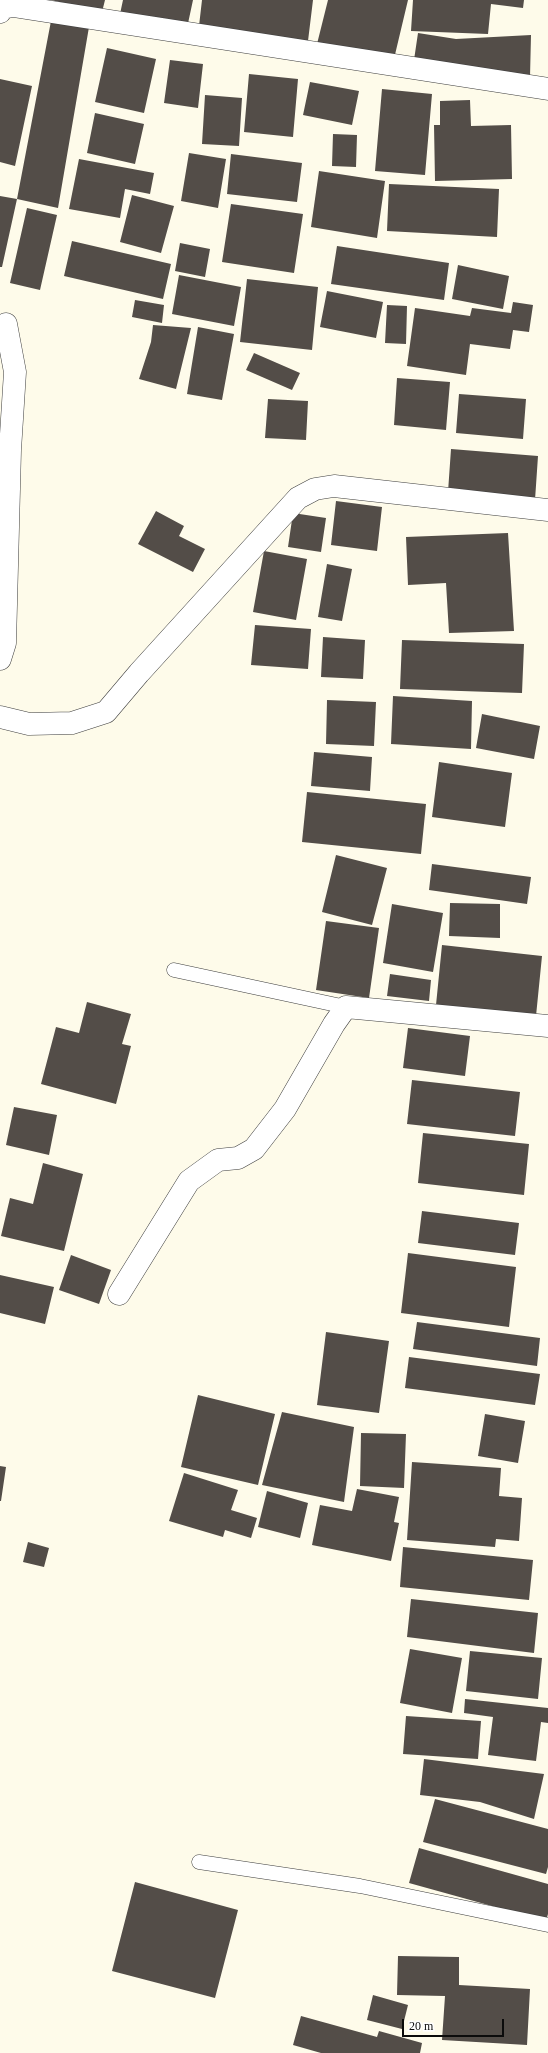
<!DOCTYPE html>
<style>
body{margin:0}
#map{position:relative;width:548px;height:2053px;overflow:hidden;background:#fefbea;font-family:Georgia,serif}
canvas{display:block}
.scale{position:absolute;left:402px;top:2019px;width:102px;height:18px;box-sizing:border-box;border:2px solid #0b0b0b;border-top:0;padding-left:5px;font-size:12px;line-height:14px;white-space:nowrap;color:#0b0b0b;-webkit-text-stroke:3px #fff;paint-order:stroke}
</style>
<div id="map">
<canvas width="548" height="2053"></canvas>
<div class="scale">20 m</div>
</div>
<script>
const c = document.querySelector('canvas').getContext('2d');
c.lineJoin = 'round';
function paint(path, color) { c.fillStyle = color; c.fill(path, 'evenodd'); }
const poly = rows => new Path2D(rows.map(r => 'M' + r).join(''));
function trace(path, color, width, dash) { c.strokeStyle = color; c.lineWidth = width; c.lineCap = dash ? 'butt' : 'round'; c.setLineDash(dash || []); c.stroke(path); }
const building = poly([
 [51,0,105,0,102,12],
 [123,0,193,0,187,28,120,14],
 [202,0,313,0,308,41,199,26],
 [328,0,408,0,393,63,317,44],
 [413,0,524,0,523,8,491,4,488,34,411,31],
 [51,21,89,27,58,208,17,199],
 [418,33,456,39,531,35,530,77,414,60],
 [107,48,156,59,144,113,95,102],
 [170,60,203,64,198,108,164,103],
 [249,74,298,79,293,137,244,132],
 [0,79,32,86,15,166,0,162],
 [310,82,359,91,352,125,303,115],
 [382,89,432,94,425,175,375,171],
 [205,95,242,98,239,146,202,144],
 [470,100,471,126,511,125,512,179,435,181,434,125,440,125,440,101],
 [95,113,144,124,135,164,87,153],
 [333,134,357,135,356,167,332,166],
 [189,153,226,159,218,208,181,201],
 [231,154,302,163,297,202,227,194],
 [79,159,154,173,150,194,125,189,120,218,69,209],
 [319,171,385,181,377,238,311,227],
 [389,184,499,189,497,237,387,231],
 [132,195,174,206,161,253,120,242],
 [0,196,17,199,2,267,0,267],
 [231,204,303,214,294,273,222,262],
 [27,208,57,215,40,290,10,283],
 [72,241,171,264,163,299,64,276],
 [180,243,210,249,205,277,175,271],
 [337,246,449,263,444,300,331,284],
 [458,265,509,276,503,309,452,299],
 [179,275,241,287,234,326,172,314],
 [247,279,318,287,312,350,240,342],
 [327,291,383,302,376,338,320,327],
 [135,300,164,305,162,323,132,317],
 [513,302,533,305,529,332,513,330,510,349,470,344,466,375,407,366,415,308,470,316,472,308,511,313],
 [387,305,407,306,406,344,385,343],
 [153,325,191,328,176,389,139,379,151,342],
 [198,327,234,334,222,400,187,394],
 [254,353,300,373,292,390,246,370],
 [397,378,450,382,446,430,394,425],
 [459,394,526,399,523,439,456,433],
 [268,399,308,401,306,440,265,438],
 [451,449,538,456,535,500,448,492],
 [336,501,382,507,377,551,331,545],
 [156,511,184,526,179,536,205,549,193,572,138,544],
 [293,513,326,518,321,552,288,547],
 [508,533,514,631,449,633,446,583,408,585,406,537],
 [264,551,307,559,296,620,253,612],
 [327,564,352,569,342,621,318,617],
 [255,625,311,629,308,669,251,665],
 [323,637,365,640,363,679,321,677],
 [402,640,524,644,522,693,400,689],
 [393,696,472,701,471,749,391,744],
 [327,700,376,702,374,746,326,744],
 [482,714,540,726,534,759,476,748],
 [314,752,372,757,370,791,311,786],
 [439,762,512,773,505,827,432,817],
 [307,792,426,804,421,854,302,842],
 [336,855,387,868,372,925,322,912],
 [432,864,531,877,527,904,429,890],
 [450,903,500,904,500,938,449,936],
 [392,904,443,913,433,972,383,963],
 [326,921,379,928,369,998,316,990],
 [442,945,542,956,536,1016,436,1005],
 [390,974,431,980,429,1001,387,996],
 [87,1002,131,1014,122,1044,131,1046,116,1104,41,1084,56,1027,79,1033],
 [408,1028,470,1036,465,1076,403,1068],
 [412,1080,520,1092,515,1136,407,1124],
 [14,1107,57,1115,49,1155,6,1145],
 [423,1133,529,1144,524,1195,418,1183],
 [43,1163,83,1174,64,1251,1,1236,10,1198,33,1204],
 [422,1211,519,1223,515,1255,418,1243],
 [408,1253,516,1267,509,1327,401,1313],
 [71,1255,111,1270,99,1304,59,1290],
 [0,1275,54,1287,45,1324,0,1313],
 [417,1322,540,1338,537,1366,413,1349],
 [326,1332,389,1341,379,1413,317,1405],
 [409,1357,540,1374,535,1405,405,1388],
 [198,1395,275,1414,258,1485,181,1467],
 [282,1412,354,1427,344,1502,262,1485],
 [485,1414,525,1421,518,1463,478,1456],
 [361,1433,406,1434,404,1488,360,1486],
 [412,1462,501,1468,499,1496,522,1498,519,1541,496,1539,495,1547,407,1540],
 [0,1466,6,1467,1,1501,0,1501],
 [184,1473,238,1490,231,1510,257,1518,251,1538,225,1530,223,1537,169,1521],
 [357,1489,399,1497,394,1522,399,1523,391,1561,312,1545,320,1505,352,1511],
 [267,1491,308,1503,300,1538,258,1527],
 [28,1542,49,1548,44,1567,23,1562],
 [403,1547,533,1560,529,1600,400,1587],
 [411,1599,538,1613,534,1653,407,1637],
 [410,1649,462,1658,452,1713,400,1703],
 [470,1651,542,1658,538,1699,466,1691],
 [465,1699,548,1708,548,1723,541,1722,536,1761,488,1755,493,1717,464,1713],
 [406,1716,481,1721,478,1759,403,1754],
 [424,1759,544,1774,534,1819,480,1802,420,1795],
 [435,1799,548,1829,548,1867,546,1874,423,1842],
 [419,1848,548,1884,548,1914,546,1921,409,1883],
 [135,1882,238,1910,215,1998,112,1971],
 [398,1956,459,1957,459,1985,530,1989,527,2045,442,2040,445,1996,397,1995],
 [373,1995,408,2005,402,2029,367,2020],
 [301,2016,377,2037,379,2031,422,2043,420,2053,321,2053,293,2045]
]);
const lane = poly([
 [174,970,346,1007],
 [199,1862,360,1886,548,1925]
]);
const street = poly([
 [0,12,2,8,13,6,548,89],
 [0,659,5,643,10,450,15,372,6,324],
 [0,717,29,724,72,723,106,712,139,673,298,498,315,489,334,486,548,510],
 [119,1294,189,1181,218,1160,238,1158,254,1149,285,1109,334,1024,346,1007,548,1026]
]);
paint(building, '#534d48');
trace(lane, '#3e3e3e', 15);
trace(street, '#3e3e3e', 23);
trace(lane, '#fff', 14);
trace(street, '#fff', 22);
</script>
